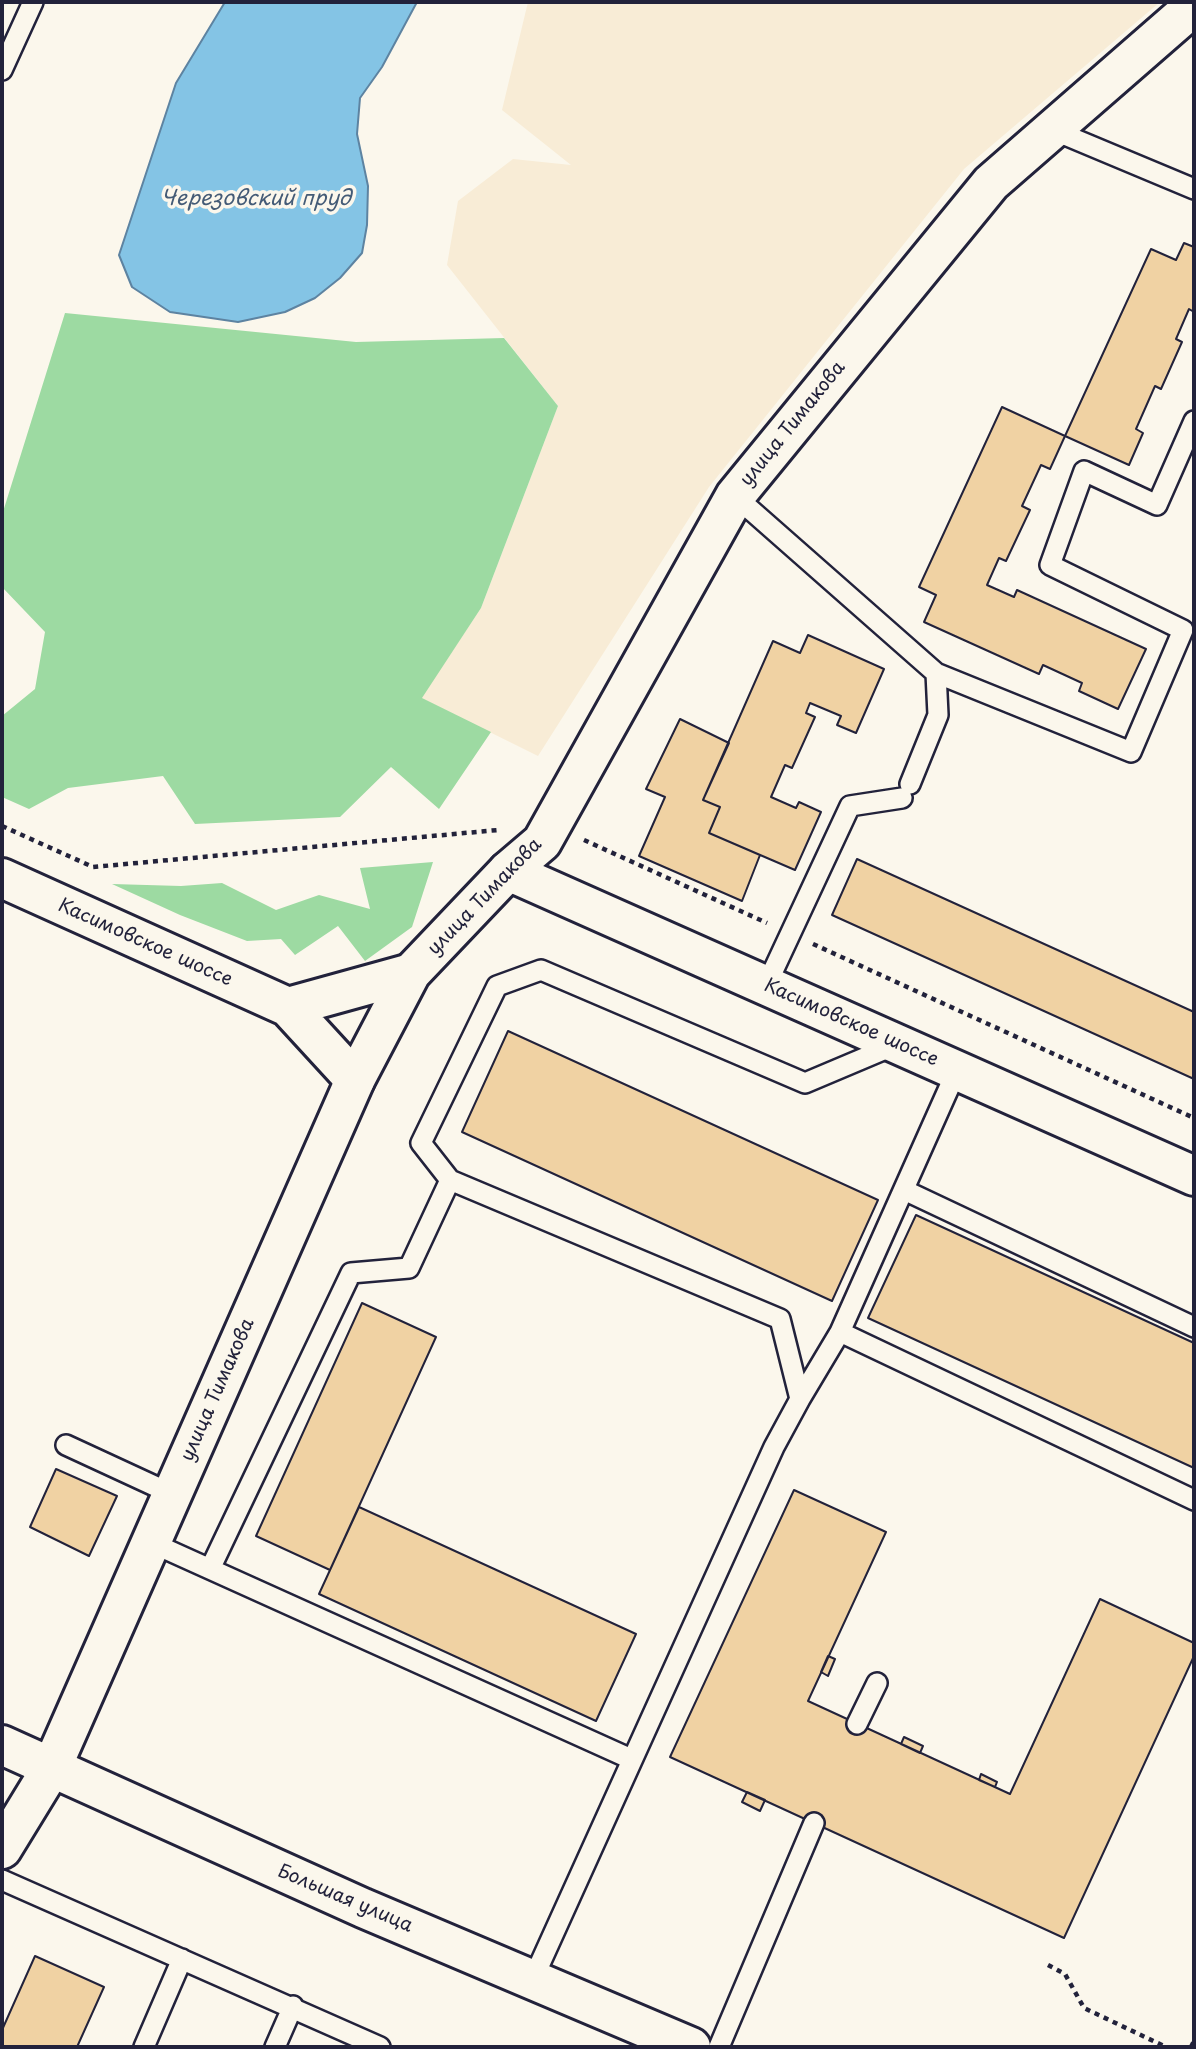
<!DOCTYPE html>
<meta charset="utf-8">
<style>
body{margin:0}
#map{position:relative;width:1196px;height:2049px;overflow:hidden;background:#fbf7ec;font-family:"Playpen Sans",sans-serif}
canvas{display:block}
.frame{position:absolute;inset:0;border:4px solid #22223b;pointer-events:none}
</style>
<div id="map">
<canvas width="1196" height="2049"></canvas>
<div class="frame"></div>
</div>
<script>
const c = document.querySelector('canvas').getContext('2d');
c.lineJoin = 'round';
function paint(path, color) { c.fillStyle = color; c.fill(path, 'evenodd'); }
const poly = rows => new Path2D(rows.map(r => 'M' + r).join(''));
function trace(path, color, width, dash) { c.strokeStyle = color; c.lineWidth = width; c.lineCap = dash ? 'butt' : 'round'; c.setLineDash(dash || []); c.stroke(path); }
function write(font, color, halo, rows, align = 'center') {
  c.font = font + ' "Playpen Sans",sans-serif'; c.lineWidth = 7; c.setLineDash([]); c.textBaseline = 'middle'; c.strokeStyle = halo; c.fillStyle = color; for (const [text, x, y, turn = 0] of rows) {
    c.save(); c.translate(x, y); c.rotate((+turn || 0) * Math.PI / 180); c.textAlign = isNaN(turn) ? turn : align; if (halo) c.strokeText(text, 0, 0); c.fillText(text, 0, 0); c.restore();
  }
}
const built = poly([
 [528,2,1160,2,964,169,709,487,538,756,421,698,481,608,558,406,447,265,458,201,513,159,571,165,502,110]
]);
const green = poly([
 [65,313,356,342,504,338,558,406,481,608,422,698,491,732,439,809,391,767,340,817,195,824,163,776,68,788,29,809,2,797,2,716,35,689,45,632,2,587,2,515],
 [433,862,412,927,365,961,338,926,295,955,281,939,247,941,180,915,112,884,181,886,222,883,276,910,319,895,370,909,360,868]
]);
const water = poly([
 [225,2,417,2,382,67,360,98,357,134,368,186,367,225,362,253,340,278,315,298,285,312,238,322,170,312,132,287,119,255,176,83,225,2]
]);
const building = poly([
 [1184,243,1194,247,1194,312,1189,309,1176,339,1182,342,1161,389,1155,386,1136,429,1143,433,1129,465,1065,436,1151,249,1176,260,1184,243],
 [1002,407,1065,436,1050,469,1041,465,1022,506,1030,510,1006,561,999,558,987,585,1014,597,1017,590,1146,649,1118,709,1079,691,1082,683,1043,665,1039,674,924,622,936,595,919,587,1002,407],
 [808,635,884,669,856,733,837,725,841,716,810,703,806,713,815,717,792,768,785,765,771,797,796,808,799,802,821,812,795,870,709,833,720,807,703,800,773,641,800,653,808,635],
 [680,719,729,743,703,800,720,807,709,833,760,855,742,901,639,856,665,797,646,789,680,719],
 [857,859,1194,1012,1194,1079,832,915,857,859],
 [508,1031,878,1200,832,1301,462,1132,508,1031],
 [916,1215,1194,1343,1194,1468,868,1318,916,1215],
 [362,1303,436,1337,330,1570,256,1536,362,1303],
 [56,1469,117,1496,89,1556,30,1527,56,1469],
 [794,1490,886,1532,808,1701,1010,1794,1100,1599,1194,1643,1194,1656,1064,1938,670,1757,794,1490],
 [359,1507,636,1634,596,1721,319,1594,359,1507],
 [828,1656,835,1659,828,1676,821,1672,828,1656],
 [904,1737,923,1746,920,1753,901,1744,904,1737],
 [981,1774,997,1782,995,1787,979,1780,981,1774],
 [747,1792,765,1800,760,1811,742,1802,747,1792],
 [35,1956,104,1987,77,2047,2,2047,2,2030,35,1956]
]);
const path = poly([
 [2,826,93,867,498,830],
 [584,840,767,923],
 [813,944,1194,1118],
 [1048,1965,1065,1974,1084,2008,1166,2047],
 [1191,2047,1194,2041]
]);
const service = poly([
 [2,70,33,2],
 [1053,130,1194,189],
 [735,496,936,673,1131,752,1183,630,1050,565,1084,471,1157,505,1194,421],
 [910,784,938,715,936,673],
 [766,986,850,806,902,798],
 [957,1070,840,1332,1194,1500],
 [904,1190,1194,1327],
 [800,1399,840,1332],
 [66,1445,172,1494],
 [150,1542,631,1759],
 [211,1567,351,1273,409,1268,450,1180],
 [857,1724,877,1683],
 [2,1880,380,2047],
 [533,1979,774,1447,800,1399,780,1319,450,1180,421,1143,497,986,541,970,805,1083,895,1045],
 [144,2047,182,1959],
 [275,2047,293,2006],
 [719,2047,814,1823]
]);
const minor = poly([
 [508,871,1194,1176],
 [2,878,288,1007,355,1080],
 [288,1007,411,973],
 [2,1849,51,1769]
]);
const tertiary = poly([
 [2,1745,363,1908,691,2047],
 [51,1769,355,1080,411,973,508,871,542,842,735,496,991,183,1194,6]
]);
const streetNames = [
 ["улица Тимакова",793,424,-51],
 ["улица Тимакова",485,897,-46],
 ["Касимовское шоссе",145,943,24],
 ["Касимовское шоссе",851,1023,24],
 ["улица Тимакова",218,1390,-66],
 ["Большая улица",345,1899,23]
];
const waterNames = [
 ["Черезовский пруд",256,199]
];
paint(built, '#f8ecd6');
paint(green, '#9ddaa2');
paint(water, '#84c4e5');
trace(water, '#5d83a1', 2);
paint(building, '#f0d2a3');
trace(building, '#22223b', 2);
trace(service, '#22223b', 24);
trace(minor, '#22223b', 44);
trace(tertiary, '#22223b', 44);
trace(path, '#22223b', 4.5, [5, 5]);
trace(service, '#fbf7ec', 19);
trace(minor, '#fbf7ec', 38);
trace(tertiary, '#fbf7ec', 38);
write('19px', '#22223b', '#fbf7ec', streetNames);
write('italic 21px', '#445b76', '#fbf7ec', waterNames);
</script>
